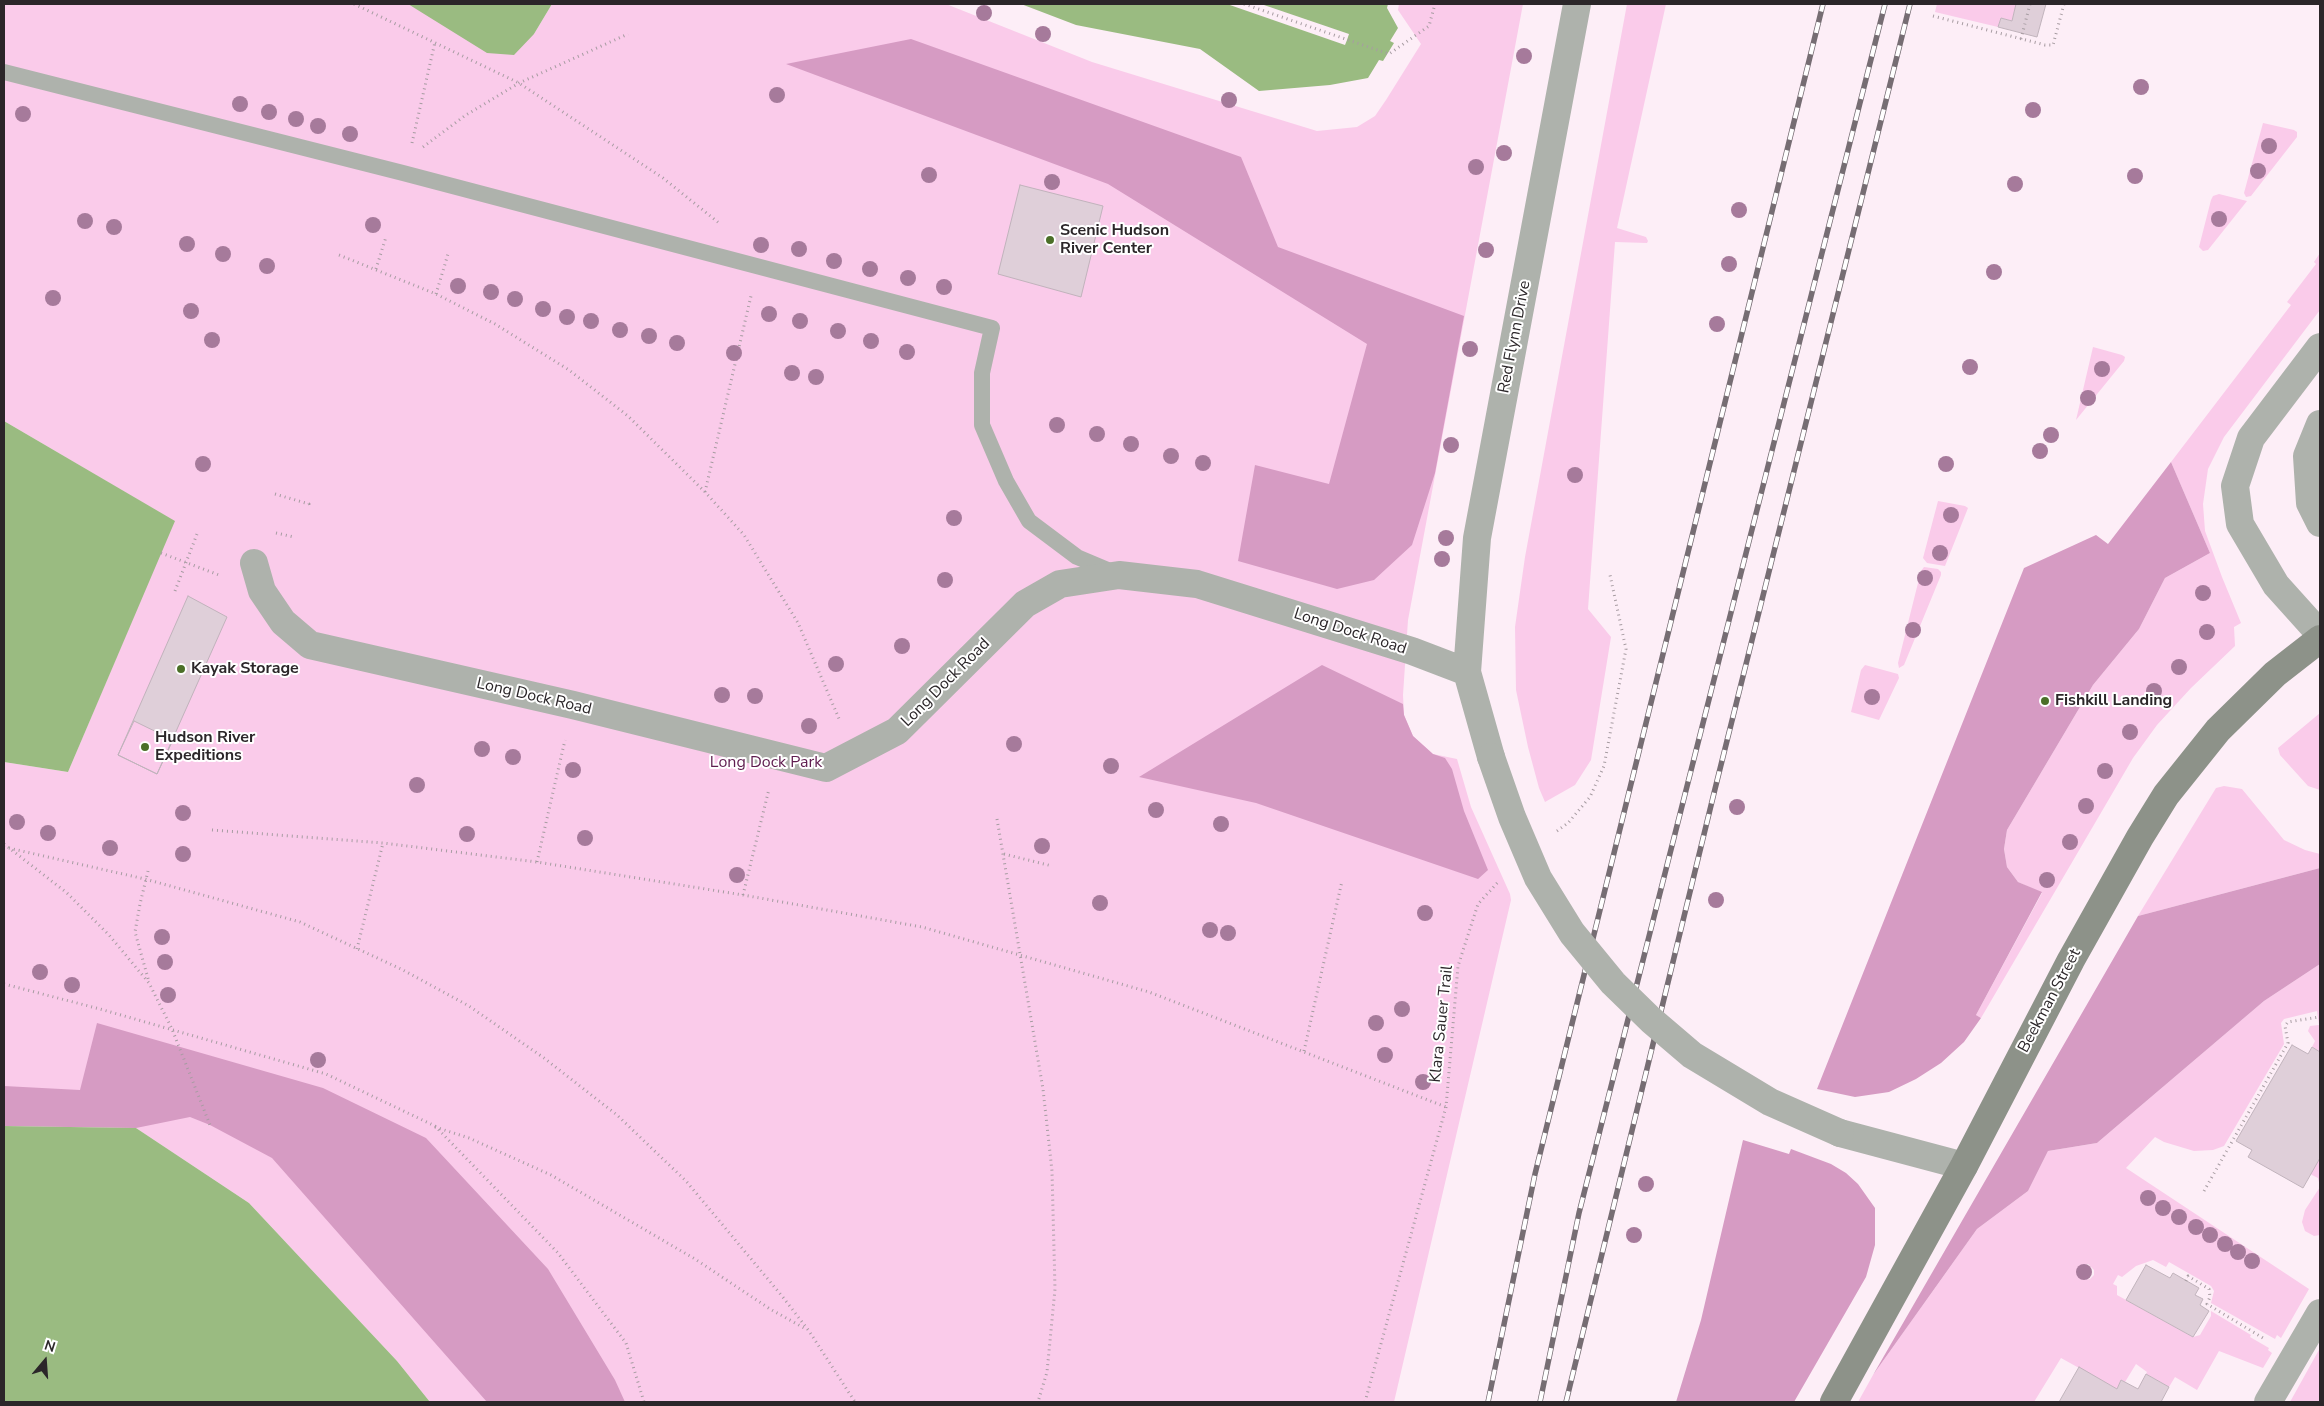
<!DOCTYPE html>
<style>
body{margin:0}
#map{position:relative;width:2324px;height:1406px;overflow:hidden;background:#fdeef7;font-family:"Nunito Sans",sans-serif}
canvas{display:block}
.frame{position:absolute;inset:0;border:5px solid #2b2629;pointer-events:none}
.north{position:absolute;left:20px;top:1336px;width:50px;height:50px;-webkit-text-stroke:4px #fff;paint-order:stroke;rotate:18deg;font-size:14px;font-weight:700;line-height:20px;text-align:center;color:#2b2629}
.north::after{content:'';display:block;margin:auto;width:18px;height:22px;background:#2b2629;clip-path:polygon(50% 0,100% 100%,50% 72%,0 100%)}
</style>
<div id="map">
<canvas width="2324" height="1406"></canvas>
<div class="frame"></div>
<div class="north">N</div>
</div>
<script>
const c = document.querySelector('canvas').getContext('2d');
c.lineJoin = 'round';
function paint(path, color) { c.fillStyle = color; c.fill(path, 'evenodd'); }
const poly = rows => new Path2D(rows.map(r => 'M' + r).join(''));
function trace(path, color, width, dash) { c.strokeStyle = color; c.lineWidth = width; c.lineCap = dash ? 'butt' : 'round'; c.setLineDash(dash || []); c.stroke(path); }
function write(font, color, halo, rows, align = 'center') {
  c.font = font + ' "Nunito Sans",sans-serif'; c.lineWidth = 4; c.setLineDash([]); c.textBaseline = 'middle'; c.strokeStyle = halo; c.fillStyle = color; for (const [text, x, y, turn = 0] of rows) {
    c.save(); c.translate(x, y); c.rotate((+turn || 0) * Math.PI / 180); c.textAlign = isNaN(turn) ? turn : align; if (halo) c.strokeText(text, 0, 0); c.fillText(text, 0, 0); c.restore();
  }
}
const green = poly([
 [4,4,408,4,436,20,534,34,552,4,946,4,1092,62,1317,131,1357,127,1375,116,1386,100,1421,44,1398,10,1399,4,1523,4,1408,620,1403,695,1404,715,1413,736,1433,754,1457,759,1471,807,1510,894,1511,900,1394,1402,430,1402,397,1361,249,1203,136,1128,4,1126,4,762,68,772,174,521,4,421],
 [1627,4,1666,4,1617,228,1646,237,1648,241,1647,243,1615,242,1588,609,1611,637,1591,760,1575,785,1545,802,1539,788,1528,747,1516,690,1515,627,1525,557],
 [1937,4,2016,4,2012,21,2001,18,1998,27,1935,12],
 [2263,123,2294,130,2297,132,2297,137,2251,196,2246,197,2244,193],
 [2219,194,2247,201,2208,250,2203,251,2199,247,2211,200,2213,196],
 [2320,253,2320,310,2224,437,2208,469,2203,504,2205,531,2222,577,2241,623,2234,627,2235,646,2191,688,2157,725,2133,758,1981,1018,1976,1015,2042,893,2018,882,2007,867,2004,849,2007,830,2093,685,2139,629,2165,578,2210,553,2171,462,2291,305,2287,302,2316,264,2314,262],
 [2093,347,2122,355,2125,357,2124,361,2076,420],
 [1938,501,1965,506,1968,508,1945,566,1927,563,1923,558],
 [1924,567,1938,569,1941,572,1941,575,1904,665,1899,668,1898,663,1921,571],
 [1865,665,1898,674,1899,678,1879,720,1851,712,1861,670],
 [2320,713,2320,790,2308,786,2280,755,2278,748],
 [2224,786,2242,789,2284,840,2305,850,2320,854,2320,868,2138,916,2216,788],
 [2320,964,2320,1052,2312,1047,2315,1041,2308,1031,2310,1026,2319,1025,2317,1011,2284,1019,2281,1023,2284,1044,2224,1146,2213,1150,2194,1151,2164,1142,2155,1137,2126,1168,2309,1289,2281,1338,2277,1335,2275,1339,2211,1303,2214,1291,2211,1286,2169,1262,2166,1267,2153,1260,2136,1266,2122,1277,2118,1275,2113,1284,2117,1286,2117,1295,2193,1337,2200,1335,2211,1316,2211,1311,2251,1335,2250,1337,2269,1348,2268,1350,2272,1353,2263,1368,2219,1351,2197,1390,2175,1377,2169,1387,2146,1374,2147,1372,2136,1364,2125,1382,2121,1380,2117,1389,2061,1358,2034,1402,1858,1402,1873,1375,1977,1229,2028,1191,2048,1151,2097,1143,2264,1001],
 [2088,1264,2094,1270,2094,1275,2090,1279,2084,1280,2079,1277,2078,1270,2083,1265],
 [2320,1158,2320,1235,2314,1236,2305,1231,2302,1222,2305,1210,2320,1187,2318,1178,2310,1174],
 [2320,1348,2320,1402,2290,1402]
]);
const forest = poly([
 [911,39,1241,157,1278,247,1464,316,1435,473,1412,545,1374,580,1337,589,1238,561,1255,465,1329,484,1367,344,1108,184,786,64],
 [2171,462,2210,553,2165,578,2139,629,2093,685,2007,830,2004,849,2007,867,2018,882,2042,892,1976,1015,1981,1018,1964,1042,1941,1063,1916,1079,1889,1092,1855,1097,1817,1089,2024,568,2096,535,2108,544],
 [1322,665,1403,704,1404,715,1413,736,1433,754,1445,758,1452,769,1464,811,1488,870,1478,879,1256,803,1139,777],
 [2320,868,2320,964,2264,1001,2097,1143,2048,1151,2028,1191,1977,1229,1873,1375,2138,916],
 [97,1023,323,1088,426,1138,548,1269,615,1380,625,1402,487,1402,272,1158,210,1125,190,1117,136,1128,4,1126,4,1086,80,1090],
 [1743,1140,1789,1154,1791,1149,1831,1164,1846,1173,1858,1184,1875,1208,1875,1245,1866,1277,1794,1402,1676,1402,1701,1320]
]);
const water = poly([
 [408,4,552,4,534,34,514,55,487,53],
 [1021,4,1388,4,1387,8,1398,28,1390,41,1394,43,1383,61,1379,60,1368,78,1330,85,1259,91,1200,49,1076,25],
 [4,421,175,521,68,772,4,762],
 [4,1126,136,1128,249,1203,397,1361,430,1402,4,1402]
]);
const pier = poly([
 [1227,4,1261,4,1349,34,1347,40,1345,45]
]);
const building = poly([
 [2016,4,2046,4,2037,37,1998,27,2001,18,2012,21,2016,4],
 [1020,185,1103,206,1081,297,998,274,1020,185],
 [188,596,227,617,157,774,118,755,188,596],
 [134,721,173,740,157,774,118,755,134,721],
 [2292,1045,2308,1054,2312,1047,2320,1052,2320,1158,2303,1188,2248,1157,2252,1150,2236,1141,2292,1045],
 [2146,1265,2170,1278,2173,1273,2199,1288,2195,1295,2203,1299,2200,1305,2209,1311,2193,1337,2126,1300,2146,1265],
 [2079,1367,2117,1389,2121,1380,2138,1389,2146,1374,2169,1387,2161,1402,2059,1402,2079,1367]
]);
const path = poly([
 [354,4,519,83,663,178,719,223],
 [1244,4,1389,54,1429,26,1435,4],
 [1933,16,2045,45,2053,45,2064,4],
 [2021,39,2030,4],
 [412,143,435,42],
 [423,147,466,115,519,83,628,34],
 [339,255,436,294,495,324,569,370,628,416,705,492,744,535,798,623,840,721],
 [376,269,386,237],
 [436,294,448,254],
 [705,492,751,296],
 [275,494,309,504,308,507],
 [276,533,294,537],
 [161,553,219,575],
 [175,591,197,534],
 [997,819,1043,1089,1052,1171,1055,1289,1047,1372,1038,1402],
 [212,830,383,843,537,862,743,895,922,927,1149,992,1446,1107],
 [1557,831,1568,823,1590,797,1604,766,1626,649,1610,575],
 [4,844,67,893,109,935,149,983,172,1029,210,1125],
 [4,847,145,879,300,922,403,970,469,1006,544,1058,617,1115,686,1181,782,1296,809,1331,855,1402],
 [1004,854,1052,866],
 [537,862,565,740],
 [148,871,140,904,135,932,149,982],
 [743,895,769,789],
 [357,949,383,843],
 [4,984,100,1009,326,1074,435,1126,558,1253,626,1343,644,1402],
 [1304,1051,1342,881],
 [435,1127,469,1138,551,1175,695,1259,770,1309,806,1329],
 [2204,1191,2288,1043,2285,1026,2288,1022,2319,1017],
 [2186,1281,2188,1276,2209,1289,2210,1297,2207,1304,2263,1338],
 [1365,1402,1446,1107,1458,966,1478,904,1499,881]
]);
const lane = poly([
 [4,72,403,173,992,328,982,373,982,425,1006,481,1029,521,1077,557,1115,573]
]);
const street = poly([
 [2320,347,2251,438,2235,486,2240,524,2276,585,2320,634],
 [2320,424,2307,456,2310,503,2320,523],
 [254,563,262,591,283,622,310,645,573,705,826,768,897,731,1025,604,1060,584,1119,575,1197,584,1412,651,1467,672,1491,757],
 [1467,672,1477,538,1577,4],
 [1840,1133,1964,1166],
 [2268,1402,2320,1313]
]);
const secondary = poly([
 [1834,1402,1964,1166,2071,960,2140,837,2166,795,2218,730,2275,674,2320,639]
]);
const rail = poly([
 [1488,1402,1535,1174,1823,4],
 [1540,1402,1579,1213,1885,4],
 [1566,1402,1715,789,1910,4]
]);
const streetBridge = poly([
 [1491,757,1512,817,1538,878,1572,933,1613,983,1651,1020,1692,1055,1770,1102,1840,1133]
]);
const trees = [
 [984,13],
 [1043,34],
 [1524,56],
 [2141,87],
 [777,95],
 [1229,100],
 [240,104],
 [2033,110],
 [269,112],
 [23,114],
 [296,119],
 [318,126],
 [350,134],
 [2269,146],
 [1504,153],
 [1476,167],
 [2258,171],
 [929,175],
 [2135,176],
 [1052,182],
 [2015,184],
 [1739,210],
 [2219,219],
 [85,221],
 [373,225],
 [114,227],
 [187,244],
 [761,245],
 [799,249],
 [1486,250],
 [223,254],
 [834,261],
 [1729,264],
 [267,266],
 [870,269],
 [1994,272],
 [908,278],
 [458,286],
 [944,287],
 [491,292],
 [53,298],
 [515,299],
 [543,309],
 [191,311],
 [769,314],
 [567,317],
 [591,321],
 [800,321],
 [1717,324],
 [620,330],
 [838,331],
 [649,336],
 [212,340],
 [871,341],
 [677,343],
 [1470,349],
 [907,352],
 [734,353],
 [1970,367],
 [2102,369],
 [792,373],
 [816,377],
 [2088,398],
 [1057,425],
 [1097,434],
 [2051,435],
 [1131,444],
 [1451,445],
 [2040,451],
 [1171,456],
 [1203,463],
 [203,464],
 [1946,464],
 [1575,475],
 [1951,515],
 [954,518],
 [1446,538],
 [1940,553],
 [1442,559],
 [1925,578],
 [945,580],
 [2203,593],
 [1913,630],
 [2207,632],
 [902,646],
 [836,664],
 [2179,667],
 [2154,691],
 [722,695],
 [755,696],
 [1872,697],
 [809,726],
 [2130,732],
 [1014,744],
 [482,749],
 [513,757],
 [1111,766],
 [573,770],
 [2105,771],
 [417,785],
 [2086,806],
 [1737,807],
 [1156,810],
 [183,813],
 [17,822],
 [1221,824],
 [48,833],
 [467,834],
 [585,838],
 [2070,842],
 [1042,846],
 [110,848],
 [183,854],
 [737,875],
 [2047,880],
 [1716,900],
 [1100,903],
 [1425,913],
 [1210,930],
 [1228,933],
 [162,937],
 [165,962],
 [40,972],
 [72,985],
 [168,995],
 [1402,1009],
 [1376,1023],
 [1385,1055],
 [318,1060],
 [1423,1082],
 [1646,1184],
 [2148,1198],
 [2163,1208],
 [2179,1217],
 [2196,1227],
 [1634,1235],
 [2210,1235],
 [2225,1244],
 [2238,1252],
 [2252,1261],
 [2084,1272]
];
const markers = [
 [1050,240,5,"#4b6f28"],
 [181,669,5,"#4b6f28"],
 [2045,701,5,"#4b6f28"],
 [145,747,5,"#4b6f28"]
];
const poiNames = [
 ["Scenic Hudson",1060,231],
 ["River Center",1060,249],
 ["Kayak Storage",191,669],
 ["Fishkill Landing",2055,701],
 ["Hudson River",155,738],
 ["Expeditions",155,756]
];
const streetNames = [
 ["Red Flynn Drive",1515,337,-79],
 ["Long Dock Road",1350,632,18],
 ["Long Dock Road",946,683,-45],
 ["Long Dock Road",534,697,13],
 ["Beekman Street",2050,1001,-62],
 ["Klara Sauer Trail",1442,1024,-84]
];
const parkNames = [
 ["Long Dock Park",766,763]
];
paint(green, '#facbea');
paint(forest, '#d69bc3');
paint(water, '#9abb81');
paint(pier, '#fdeef7');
paint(building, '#dfcfd9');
trace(building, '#c1b3bc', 1);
trace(path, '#a79ca2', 3, [1, 4]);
trace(lane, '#aeb2ac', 16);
trace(street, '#aeb2ac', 28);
trace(secondary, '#8d9289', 28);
trace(rail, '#766d73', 5.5);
trace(rail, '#fff', 4, [11]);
trace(streetBridge, '#aeb2ac', 28);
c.fillStyle = '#a67a9b';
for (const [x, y] of trees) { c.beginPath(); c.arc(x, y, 8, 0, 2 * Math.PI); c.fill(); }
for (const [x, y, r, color] of markers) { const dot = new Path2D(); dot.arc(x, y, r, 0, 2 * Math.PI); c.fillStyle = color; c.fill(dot); trace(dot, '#fff', 2); }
write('bold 16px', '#2b2629', '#fff', poiNames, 'left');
write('16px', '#2b2629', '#fff', streetNames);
write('16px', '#5f1c4f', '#fff', parkNames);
</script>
